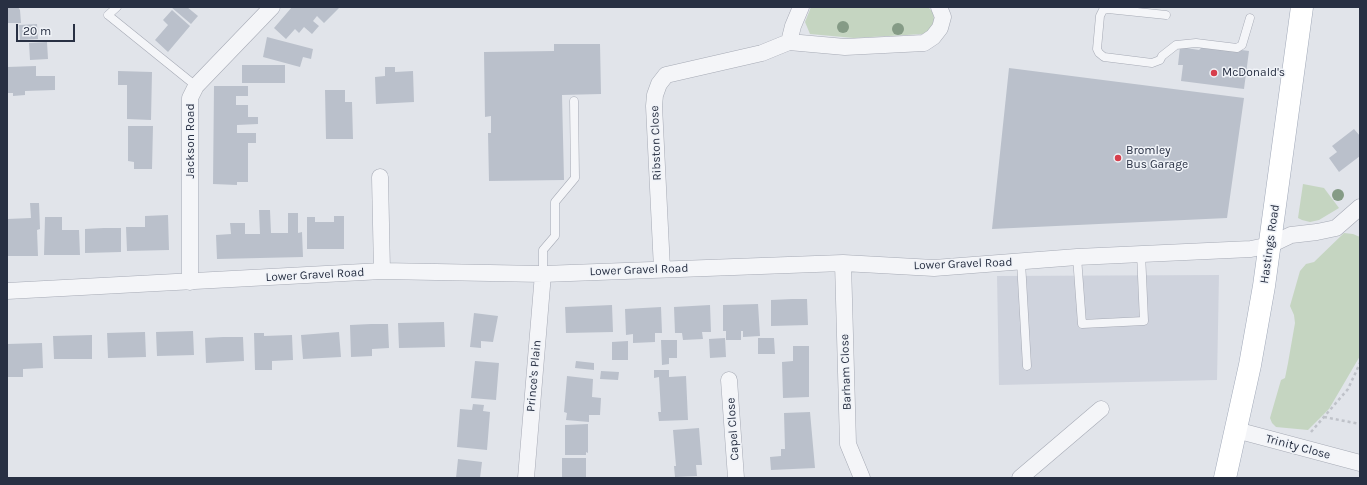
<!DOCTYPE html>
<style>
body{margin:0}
#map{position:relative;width:1367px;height:485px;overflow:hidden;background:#e1e4ea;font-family:Karla,sans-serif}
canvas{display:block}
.frame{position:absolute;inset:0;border:8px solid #283043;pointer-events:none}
.scale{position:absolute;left:16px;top:24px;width:59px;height:18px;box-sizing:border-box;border:2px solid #283043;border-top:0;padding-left:5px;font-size:12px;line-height:14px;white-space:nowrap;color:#283043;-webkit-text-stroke:3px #f0f3f8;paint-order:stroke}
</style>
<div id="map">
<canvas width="1367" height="485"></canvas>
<div class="frame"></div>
<div class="scale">20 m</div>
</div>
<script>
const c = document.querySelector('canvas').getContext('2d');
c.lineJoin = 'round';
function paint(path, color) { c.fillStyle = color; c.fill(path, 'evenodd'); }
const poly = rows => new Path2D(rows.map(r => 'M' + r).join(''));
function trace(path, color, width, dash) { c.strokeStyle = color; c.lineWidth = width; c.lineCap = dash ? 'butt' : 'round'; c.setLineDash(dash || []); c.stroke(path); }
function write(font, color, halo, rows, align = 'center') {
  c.font = font + ' Karla,sans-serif'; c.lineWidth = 3; c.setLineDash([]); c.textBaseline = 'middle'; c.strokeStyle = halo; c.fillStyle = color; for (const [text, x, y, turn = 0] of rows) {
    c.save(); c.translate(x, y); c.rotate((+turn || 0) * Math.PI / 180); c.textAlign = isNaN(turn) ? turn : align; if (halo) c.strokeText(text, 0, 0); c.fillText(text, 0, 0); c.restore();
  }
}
const built = poly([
 [1219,275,1217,380,999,385,997,276]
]);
const green = poly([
 [811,7,928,7,933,12,934,19,932,27,928,32,923,34,854,38,810,34,805,22],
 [1303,184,1324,188,1339,208,1319,220,1310,222,1302,220,1298,218],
 [1344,233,1353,234,1360,237,1360,356,1329,409,1308,430,1276,427,1272,423,1270,418,1281,380,1285,378,1288,363,1295,323,1294,315,1290,306,1300,271,1306,264,1314,262]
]);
const building = poly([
 [7,7,18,7,20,10,21,23,7,23],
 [171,7,187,7,198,16,191,24],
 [292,7,338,7,339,8,324,23,317,16,313,21,319,26,312,34,304,27,299,33,295,29,286,39,274,28],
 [172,10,190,26,168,52,155,40,168,25,163,20],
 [37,24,38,39,20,40,19,25],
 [267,37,313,49,311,59,303,57,300,67,263,57],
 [47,42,48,59,30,60,29,43],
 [554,44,600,44,601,94,562,95,564,180,489,181,488,133,491,133,491,116,485,117,484,52,554,51],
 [1204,45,1249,51,1244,89,1181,81,1183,65,1178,65,1180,47,1199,50],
 [242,65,285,65,285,83,242,83],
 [36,66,36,76,55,76,55,90,25,91,25,95,13,96,13,93,7,93,7,67],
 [385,67,395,67,395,72,413,71,414,102,376,104,375,77,385,76],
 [1009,68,1244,98,1227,218,992,229],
 [118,71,152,72,151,120,127,119,127,85,118,85],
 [214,86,248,86,248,96,236,96,236,105,248,105,248,117,258,117,258,124,237,125,237,133,256,133,256,143,248,143,248,182,237,182,237,185,213,184],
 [325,90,345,90,345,102,352,102,353,139,326,139],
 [128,126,153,126,152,169,134,169,134,162,128,161],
 [1354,129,1360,136,1360,156,1339,172,1329,158,1337,152,1332,146],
 [30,203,39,203,40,229,37,230,38,256,7,256,7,219,31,218],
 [259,210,270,210,271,233,288,233,288,213,298,213,298,233,302,232,303,257,217,259,216,235,231,234,230,223,245,223,245,234,260,234],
 [168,215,169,250,127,251,126,227,145,227,145,216],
 [334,216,344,216,344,249,307,249,307,217,315,217,315,222,334,222],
 [45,217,62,217,62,230,79,230,80,255,44,255],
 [104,228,121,228,121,252,85,253,85,229],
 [792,299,807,299,808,325,771,326,771,300],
 [758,304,760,336,743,337,743,331,741,331,741,340,726,340,726,331,723,331,723,305],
 [612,305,613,332,566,333,565,307],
 [710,305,711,332,702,332,703,339,683,340,682,333,675,333,674,307],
 [661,307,662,333,655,333,655,342,633,343,633,334,626,335,625,309],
 [474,313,498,316,493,342,481,341,481,348,470,347],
 [444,322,445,347,399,348,398,323],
 [371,324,388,324,389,348,372,349,372,356,351,357,350,325],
 [193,331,194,355,157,356,156,332],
 [145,332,146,357,108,358,107,333],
 [339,332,341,357,303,359,301,335],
 [254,333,264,333,264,336,292,335,293,360,272,361,272,370,255,370],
 [92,335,92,359,54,359,53,336],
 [223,337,243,337,244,361,206,363,205,338],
 [725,338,726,357,710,358,709,339],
 [758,338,774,338,775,354,758,354],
 [661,340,677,340,677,358,669,358,669,364,662,365],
 [628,341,628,360,612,360,612,342],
 [42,343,43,368,23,369,23,377,7,377,7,344],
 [793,346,809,346,809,397,783,398,782,362,793,361],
 [475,361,499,363,496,400,471,398],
 [576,361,594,363,594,370,575,368],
 [654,370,669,370,669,377,686,376,688,420,659,421,658,412,661,412,659,377,654,378],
 [601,371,619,372,618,380,600,379],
 [567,376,593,379,592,397,601,398,600,415,589,415,589,422,566,420,567,413,564,412],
 [473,404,484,405,483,411,490,412,487,450,457,447,460,409,472,410],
 [810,412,815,468,771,470,770,457,781,456,781,449,785,449,784,413],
 [588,424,588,453,586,452,586,455,565,455,565,425],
 [699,428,702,465,696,465,697,476,675,477,674,466,676,466,673,430],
 [562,458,586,458,586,478,562,478],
 [458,459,482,462,480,478,456,478]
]);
const path = poly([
 [1324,417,1360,424],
 [1311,432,1348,389,1360,363]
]);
const service = poly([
 [117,7,108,15,196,86],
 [1166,15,1108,9,1103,10,1100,16,1097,49,1099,53,1104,57,1152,63,1160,60,1162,56,1176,45,1196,43,1237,48,1242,45,1250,18],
 [1077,257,1082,324,1144,321,1141,253],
 [1021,262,1027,366],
 [543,274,543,250,555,236,555,202,575,178,574,101]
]);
const minor = poly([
 [789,42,793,26,801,7],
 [380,177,382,271],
 [843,263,848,444,862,478],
 [662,269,654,106,655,95,659,84,666,75,762,53,789,42,845,47,924,43,933,37,940,28,943,17,939,7],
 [190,282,190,98,196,86,272,7],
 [7,291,382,271,543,274,843,263,934,268,1077,257,1251,249,1270,245,1291,235,1317,232,1336,228,1360,207],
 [729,380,736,478],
 [1236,430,1360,463],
 [526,478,543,274],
 [1020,478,1101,409]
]);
const primary = poly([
 [1225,478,1250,365,1264,286,1302,7]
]);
const trees = [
 [843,27],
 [898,29],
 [1338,195]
];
const markers = [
 [1214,73,4,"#d73e4c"],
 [1118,158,4,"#d73e4c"]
];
const poiNames = [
 ["McDonald's",1222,73],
 ["Bromley",1126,151],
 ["Bus Garage",1126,165]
];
const streetNames = [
 ["Jackson Road",191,141,-90],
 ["Ribston Close",656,143,-92],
 ["Hastings Road",1270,244,-82],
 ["Lower Gravel Road",963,264,-2],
 ["Lower Gravel Road",639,270,-2],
 ["Lower Gravel Road",315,275,-3],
 ["Barham Close",846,372,-92],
 ["Prince's Plain",534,376,-85],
 ["Capel Close",733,429,-94],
 ["Trinity Close",1298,447,15]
];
paint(built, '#cfd3dd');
paint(green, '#c5d5c1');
paint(building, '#bac0cb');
trace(service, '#a6aab5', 9);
trace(minor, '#a6aab5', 17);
trace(primary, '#9fa7b7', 23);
trace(path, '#bfc2c9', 2.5, [3, 3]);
trace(service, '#f4f5f8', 8);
trace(minor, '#f4f5f8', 16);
trace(primary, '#fff', 22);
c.fillStyle = '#859b86';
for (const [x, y] of trees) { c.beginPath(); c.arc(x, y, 6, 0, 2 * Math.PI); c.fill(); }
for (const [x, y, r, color] of markers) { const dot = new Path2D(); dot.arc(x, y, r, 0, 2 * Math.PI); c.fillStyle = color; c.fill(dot); trace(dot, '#f0f3f8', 1.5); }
write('12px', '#283043', '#f0f3f8', poiNames, 'left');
write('12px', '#283043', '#f0f3f8', streetNames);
</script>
